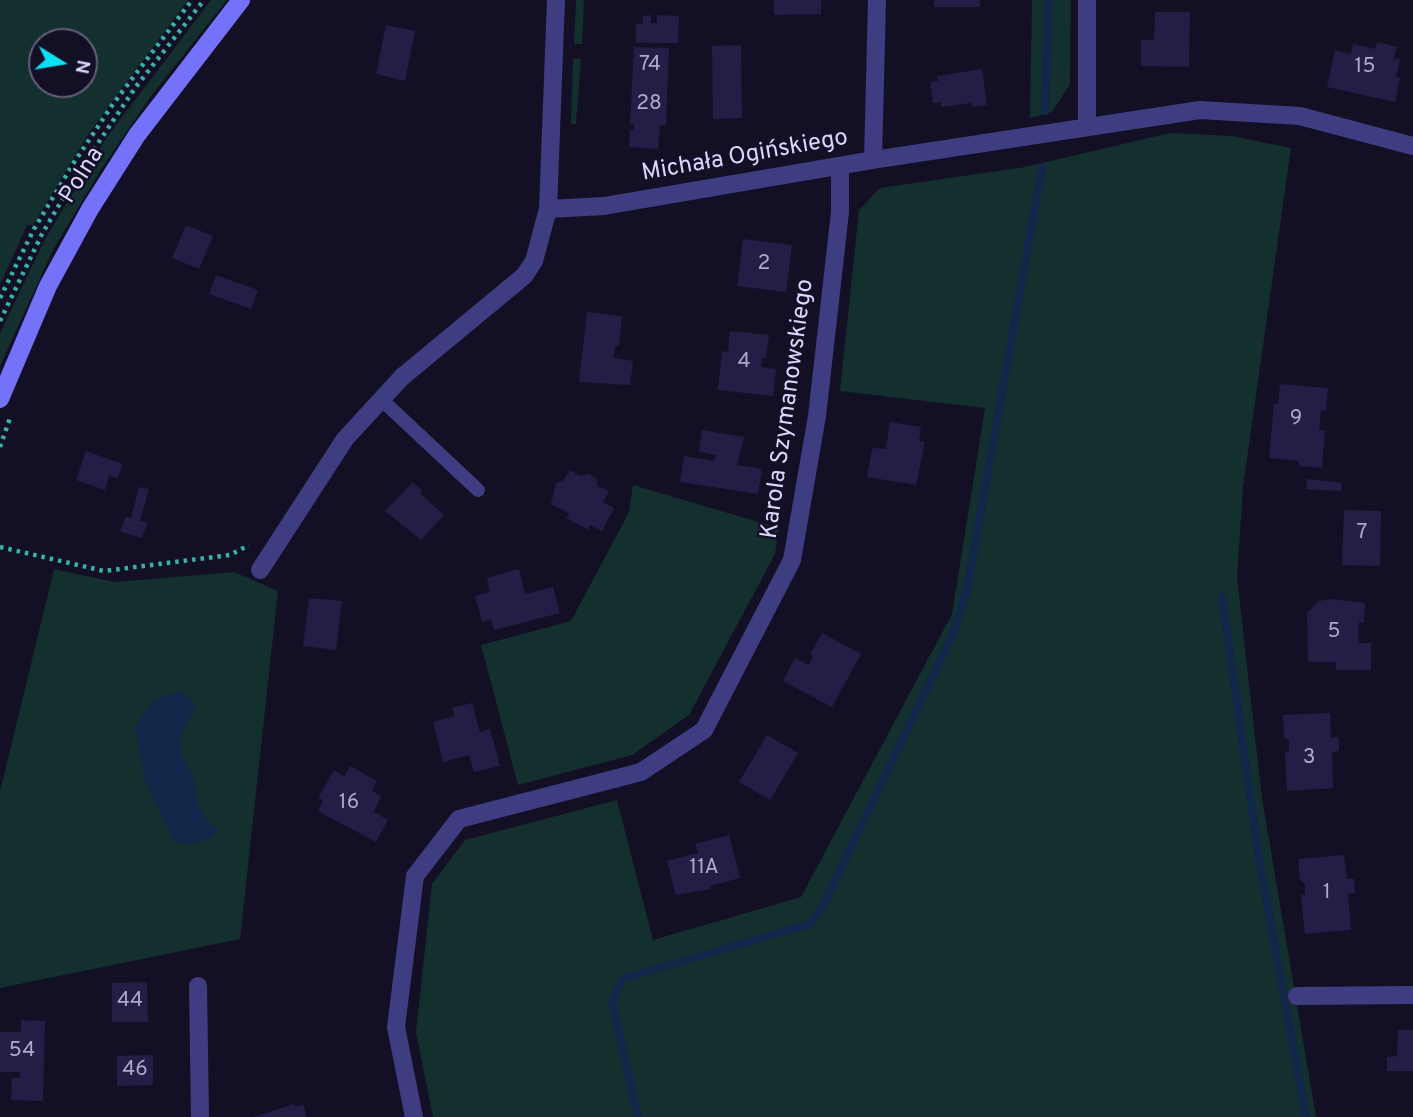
<!DOCTYPE html>
<meta charset="utf-8">
<style>
body{margin:0}
#map{position:relative;width:1413px;height:1117px;overflow:hidden;background:#131025;font-family:Overpass,sans-serif}
canvas{display:block}
.north{position:absolute;left:28px;top:28px;width:70px;height:70px;box-sizing:border-box;background:#131025;border:2px solid #635f7b;border-radius:50%;rotate:101deg;font-size:19px;font-weight:700;line-height:28px;text-align:center;color:#dad6fd}
.north::after{content:'';display:block;margin:auto;width:24px;height:32px;background:#0be0f4;clip-path:polygon(50% 0,100% 100%,50% 72%,0 100%)}
</style>
<div id="map">
<canvas width="1413" height="1117"></canvas>
<div class="north">N</div>
</div>
<script>
const c = document.querySelector('canvas').getContext('2d');
c.lineJoin = 'round';
function paint(path, color) { c.fillStyle = color; c.fill(path, 'evenodd'); }
const poly = rows => new Path2D(rows.map(r => 'M' + r).join(''));
function trace(path, color, width, dash) { c.strokeStyle = color; c.lineWidth = width; c.lineCap = dash ? 'butt' : 'round'; c.setLineDash(dash || []); c.stroke(path); }
function write(font, color, halo, rows, align = 'center') {
  c.font = font + ' Overpass,sans-serif'; c.lineWidth = 5; c.setLineDash([]); c.textBaseline = 'middle'; c.strokeStyle = halo; c.fillStyle = color; for (const [text, x, y, turn = 0] of rows) {
    c.save(); c.translate(x, y); c.rotate((+turn || 0) * Math.PI / 180); c.textAlign = isNaN(turn) ? turn : align; if (halo) c.strokeText(text, 0, 0); c.fillText(text, 0, 0); c.restore();
  }
}
const green = poly([
 [0,0,188,0,89,133,33,225,27,225,0,285],
 [42,42,84,42,84,84,42,84],
 [211,0,227,0,151,96,100,171,53,250,0,366,0,333,45,239,107,137],
 [576,0,584,0,582,44,574,44],
 [1032,0,1071,0,1070,84,1052,112,1030,118],
 [573,59,581,59,576,124,571,124],
 [1170,133,1232,136,1291,148,1243,487,1237,578,1262,798,1316,1117,433,1117,416,1032,432,884,465,840,617,800,653,940,801,897,952,614,985,408,840,391,859,210,880,188,1025,167],
 [633,485,779,528,775,554,689,715,632,755,518,785,481,645,571,621,629,512],
 [54,569,114,582,234,572,278,591,240,939,0,988,0,792]
]);
const water = poly([
 [178,691,191,699,196,708,180,736,181,754,194,777,197,803,208,821,217,830,212,837,191,845,174,842,144,778,135,726,155,699]
]);
const stream = poly([
 [1045,111,1049,0],
 [1222,597,1259,858,1306,1117],
 [638,1117,612,1002,619,985,625,978,809,924,821,910,951,638,967,590,1042,168]
]);
const building = poly([
 [774,0,821,0,821,14,774,15],
 [934,0,980,0,980,7,934,7],
 [1155,12,1190,12,1189,67,1141,66,1141,40,1154,40],
 [651,15,651,23,657,23,657,15,679,16,678,43,636,43,636,24,643,24,643,16],
 [386,25,415,31,405,81,376,74],
 [1377,42,1397,47,1394,58,1400,59,1396,77,1400,78,1395,102,1327,87,1335,50,1351,54,1353,44,1375,49],
 [741,45,742,118,713,119,712,46],
 [634,47,669,48,666,125,660,125,658,149,629,147,630,130,634,131,634,124,630,124],
 [982,69,987,105,972,107,971,103,941,107,941,102,933,103,930,82,938,81,937,76],
 [186,225,213,236,199,269,172,258],
 [743,239,792,245,786,292,737,286],
 [216,275,258,290,251,309,209,294],
 [587,312,622,316,619,346,615,346,614,358,633,361,630,385,579,382],
 [730,331,769,335,766,358,762,358,761,367,776,369,773,396,718,390,722,351,728,352],
 [1280,384,1328,388,1326,411,1321,410,1319,430,1325,431,1322,468,1299,466,1299,461,1269,458,1274,403,1278,404],
 [890,422,921,427,919,441,925,442,916,485,867,477,872,448,886,449],
 [702,430,744,437,737,465,762,469,758,494,680,482,684,456,714,461,716,455,699,452],
 [86,451,122,464,118,478,109,476,105,490,76,480],
 [570,470,580,476,588,474,596,478,598,486,609,491,603,502,614,508,602,531,590,525,588,530,566,518,569,513,551,504,556,483,564,480],
 [1307,479,1342,483,1341,491,1306,489],
 [413,482,422,491,420,493,444,515,421,540,385,511],
 [139,487,149,489,140,521,148,523,141,538,120,531,126,517,131,518],
 [1344,510,1381,511,1380,566,1342,565],
 [519,569,525,594,553,587,560,613,494,630,491,619,482,622,475,596,490,592,487,578],
 [309,598,342,601,336,650,303,646],
 [1330,599,1365,603,1364,623,1359,622,1358,643,1371,643,1371,670,1336,670,1336,662,1308,662,1307,613,1319,601],
 [822,633,861,654,832,707,783,681,795,658,809,665,813,656,810,654],
 [472,703,480,732,490,729,500,766,474,772,469,755,443,762,433,722,455,716,452,708],
 [1330,713,1331,738,1338,737,1339,744,1339,751,1332,752,1333,788,1287,791,1285,752,1289,751,1289,740,1284,737,1283,715],
 [767,735,798,753,770,800,739,782],
 [350,766,377,781,372,791,381,796,374,812,388,820,376,842,318,811,323,801,318,798,334,770,344,776],
 [729,835,740,878,710,886,711,889,676,895,667,861,698,853,695,844],
 [1344,855,1347,879,1354,879,1355,893,1348,893,1351,930,1305,934,1301,895,1305,895,1305,884,1300,880,1298,859],
 [147,982,148,1022,112,1022,112,983],
 [21,1020,45,1021,43,1101,11,1100,12,1078,20,1078,20,1072,0,1072,0,1032,21,1032],
 [1398,1030,1413,1030,1413,1071,1387,1071,1387,1057,1397,1056],
 [153,1055,153,1085,117,1086,117,1056],
 [294,1104,295,1107,304,1105,306,1117,254,1117]
]);
const path = poly([
 [0,298,34,229,73,164,113,104,192,0],
 [0,321,42,234,76,176,135,88,204,0],
 [0,447,10,418],
 [0,547,104,571,230,555,249,545]
]);
const lane = poly([
 [383,401,478,490]
]);
const street = poly([
 [1087,126,1087,0],
 [873,160,877,0],
 [548,209,604,206,873,160,1200,110,1300,116,1413,146],
 [260,570,345,439,402,377,524,276,534,261,548,209,556,0],
 [198,986,200,1117],
 [1297,996,1413,995],
 [414,1117,396,1027,415,876,459,819,641,772,704,730,792,560,817,416,840,212,840,166]
]);
const secondary = poly([
 [0,399,48,286,90,209,137,135,241,0]
]);
const numberNames = [
 ["74",650,66],
 ["15",1365,68],
 ["28",649,105],
 ["2",764,265],
 ["4",744,363],
 ["9",1296,420],
 ["7",1362,534],
 ["5",1334,633],
 ["3",1309,759],
 ["16",349,804],
 ["11A",704,869],
 ["1",1327,894],
 ["44",130,1002],
 ["54",22,1052],
 ["46",135,1071]
];
const streetNames = [
 ["Michała Ogińskiego",745,157,-10],
 ["Polna",83,176,-58],
 ["Karola Szymanowskiego",789,409,-82]
];
paint(green, '#132f2e');
paint(water, '#112749');
trace(stream, '#112749', 8);
paint(building, '#251d45');
trace(path, '#35b2a9', 4.5, [3.5, 5]);
trace(lane, '#3f3d82', 14);
trace(street, '#3f3d82', 18);
trace(secondary, '#7372f9', 18);
write('21px', '#ada8cf', null, numberNames);
write('24px', '#dad6fd', '#131025', streetNames);
</script>
